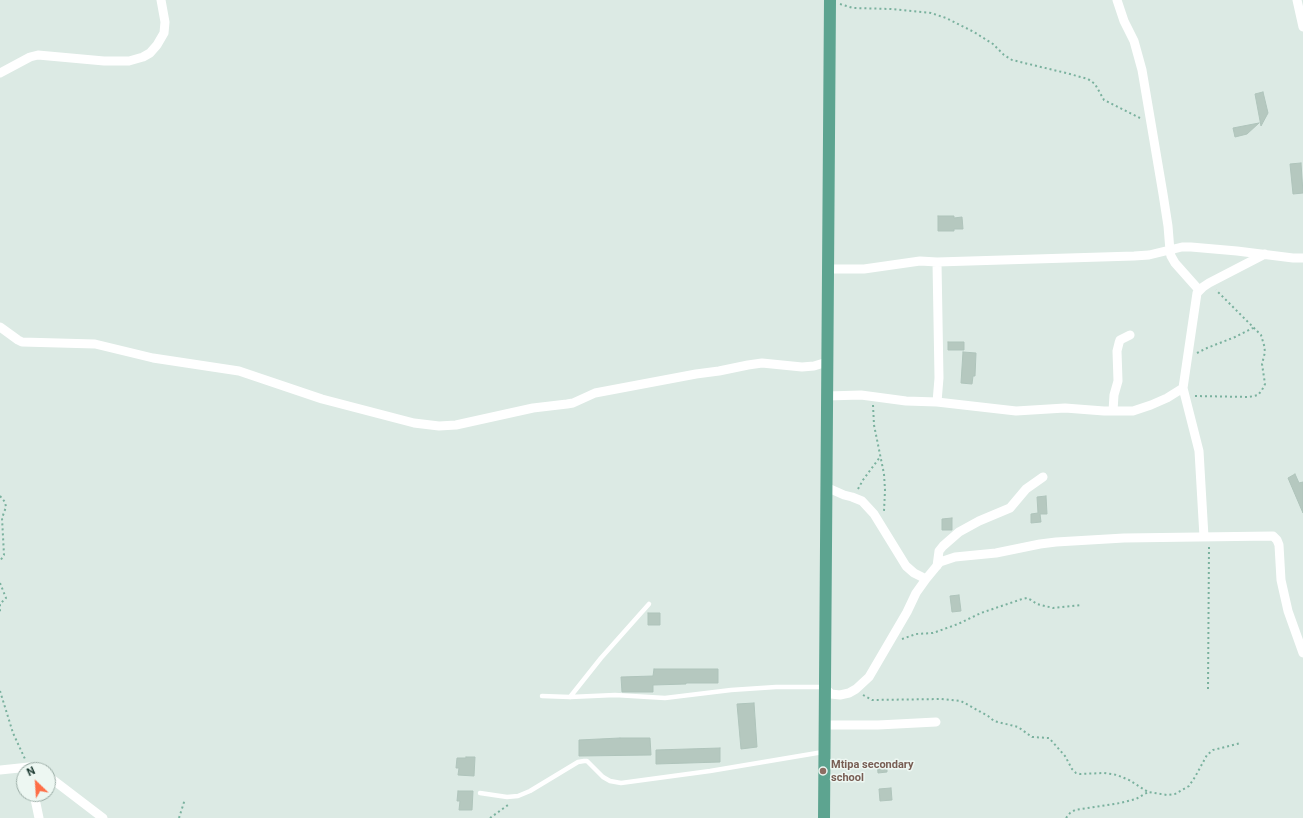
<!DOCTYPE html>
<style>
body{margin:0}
#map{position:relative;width:1303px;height:818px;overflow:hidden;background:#dceae4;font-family:Roboto,sans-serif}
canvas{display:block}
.north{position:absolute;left:16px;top:762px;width:40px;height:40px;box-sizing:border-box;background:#edf7f2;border:1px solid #9aaca5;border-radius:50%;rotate:335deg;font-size:11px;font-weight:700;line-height:16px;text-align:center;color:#1d3b32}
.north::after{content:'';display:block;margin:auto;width:14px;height:18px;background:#fe6e46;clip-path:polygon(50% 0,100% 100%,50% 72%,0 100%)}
</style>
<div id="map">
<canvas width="1303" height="818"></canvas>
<div class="north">N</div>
</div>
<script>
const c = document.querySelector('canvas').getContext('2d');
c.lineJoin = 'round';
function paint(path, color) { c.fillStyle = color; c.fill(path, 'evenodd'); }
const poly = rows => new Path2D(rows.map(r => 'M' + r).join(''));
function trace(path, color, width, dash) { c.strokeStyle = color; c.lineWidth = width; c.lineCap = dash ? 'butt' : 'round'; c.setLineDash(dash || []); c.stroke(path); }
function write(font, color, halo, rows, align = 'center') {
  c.font = font + ' Roboto,sans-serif'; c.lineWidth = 3; c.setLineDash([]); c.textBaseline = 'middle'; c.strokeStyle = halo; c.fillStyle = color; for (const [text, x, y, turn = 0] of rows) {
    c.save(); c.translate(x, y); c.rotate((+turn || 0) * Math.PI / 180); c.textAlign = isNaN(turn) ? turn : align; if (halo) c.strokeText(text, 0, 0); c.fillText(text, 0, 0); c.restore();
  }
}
const building = poly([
 [1263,92,1268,113,1261,126,1255,94,1263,92],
 [1259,123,1247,134,1235,137,1233,128,1259,123],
 [1301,163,1303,193,1293,194,1290,164,1301,163],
 [938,216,954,216,954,218,962,217,963,229,954,229,954,231,938,231,938,216],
 [948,342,964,342,964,350,948,350,948,342],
 [963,352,976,353,975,376,973,376,972,384,961,383,963,352],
 [1295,474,1299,483,1303,482,1303,513,1288,478,1295,474],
 [1046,496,1047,514,1040,514,1041,522,1031,523,1031,514,1038,513,1037,497,1046,496],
 [952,518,952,530,942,530,942,519,952,518],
 [959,595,961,611,952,612,950,596,959,595],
 [648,613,660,613,660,625,648,625,648,613],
 [654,669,718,669,718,683,686,683,686,684,653,685,653,692,622,692,621,677,653,676,654,669],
 [754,703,757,747,741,749,737,704,754,703],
 [620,738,650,738,651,755,579,756,579,740,620,738],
 [720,748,720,762,656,764,656,750,720,748],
 [466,757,475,757,474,776,458,775,459,768,456,768,457,758,466,758,466,757],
 [877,762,887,762,887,772,878,773,877,762],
 [891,788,892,800,880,801,879,789,891,788],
 [458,791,473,791,472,810,459,810,460,801,457,801,458,791]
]);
const path = poly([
 [840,4,853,8,891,9,931,13,946,18,974,32,993,44,1004,55,1012,60,1066,73,1088,79,1095,84,1104,100,1140,118],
 [1197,353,1207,348,1235,337,1253,328],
 [1195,396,1249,397,1258,395,1262,390,1265,384,1262,364,1265,352,1264,345,1261,335,1216,290],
 [873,405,874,425,884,474,885,490,884,511],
 [858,489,863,480,880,457],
 [0,496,5,502,6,507,2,518,4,555,0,561],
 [0,583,6,598,0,604,0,612],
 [902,639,916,634,933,633,958,624,981,613,1022,599,1027,598,1031,600,1037,604,1053,608,1081,605],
 [1208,689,1209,546],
 [0,691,13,733,25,759],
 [863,695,872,700,941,699,961,701,988,716,994,721,1018,727,1032,737,1049,738,1065,756,1072,769,1076,773,1080,774,1104,773,1117,775,1129,780,1148,792,1167,795,1175,794,1189,786,1195,777,1207,755,1213,750,1241,743],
 [179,818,185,799],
 [490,818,508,805],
 [1066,818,1070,813,1075,810,1120,803,1136,799,1148,792]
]);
const lane = poly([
 [542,696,570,697,615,695,665,698,731,690,776,687,825,687],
 [570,697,601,658,649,604],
 [480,793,507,797,518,796,530,791,578,762,584,761,587,761,603,777,610,781,621,783,710,771,823,752]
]);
const street = poly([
 [1117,0,1124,21,1134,41,1142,70,1163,194,1168,226,1170,251,1171,256,1175,263,1199,290],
 [1297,0,1303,27],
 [0,73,30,57,38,55,104,61,129,61,143,57,150,53,157,45,164,33,165,22,161,0],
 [937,262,939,378,937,402],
 [827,269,864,269,920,261,937,262,1134,256,1149,255,1182,247,1191,247,1237,251,1293,258,1303,258],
 [0,327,18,340,22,342,95,344,153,358,239,371,322,399,414,423,439,426,456,425,533,408,567,404,573,403,595,393,696,374,719,371,748,365,762,363,802,367,814,366,827,362],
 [1183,388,1199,451,1204,537],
 [827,396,861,395,906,401,937,402,1016,411,1065,408,1104,411,1133,411,1151,405,1167,398,1183,388,1197,293,1203,287,1209,283,1265,254],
 [1113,411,1114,395,1118,381,1117,351,1119,343,1120,340,1130,335],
 [826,487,844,495,852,497,862,501,874,514,906,566,914,573,926,579],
 [937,566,939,551,943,546,959,532,979,521,1010,508,1026,489,1043,477],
 [825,688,831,694,840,695,849,693,856,689,869,677,907,612,916,593,926,579,940,562,955,557,996,553,1040,544,1056,542,1124,538,1273,536,1277,540,1279,545,1281,580,1288,611,1303,653],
 [825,725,878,725,936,722],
 [0,770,29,767,36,770],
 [48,776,103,818],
 [34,794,39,818]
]);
const primary = poly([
 [824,818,830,0]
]);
const markers = [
 [823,771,4,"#8d6e63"]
];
const educationNames = [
 ["Mtipa secondary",831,765],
 ["school",831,778]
];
paint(building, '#b5c8bf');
trace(building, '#afc4bb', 1);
trace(path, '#7ab19e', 2, [2, 3]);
trace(lane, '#fff', 4.5);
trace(street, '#fff', 9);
trace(primary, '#5da490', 12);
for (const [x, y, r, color] of markers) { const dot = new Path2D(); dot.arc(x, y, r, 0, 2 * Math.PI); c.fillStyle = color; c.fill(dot); trace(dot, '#edf7f2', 1.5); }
write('bold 11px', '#785e54', '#edf7f2', educationNames, 'left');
</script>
